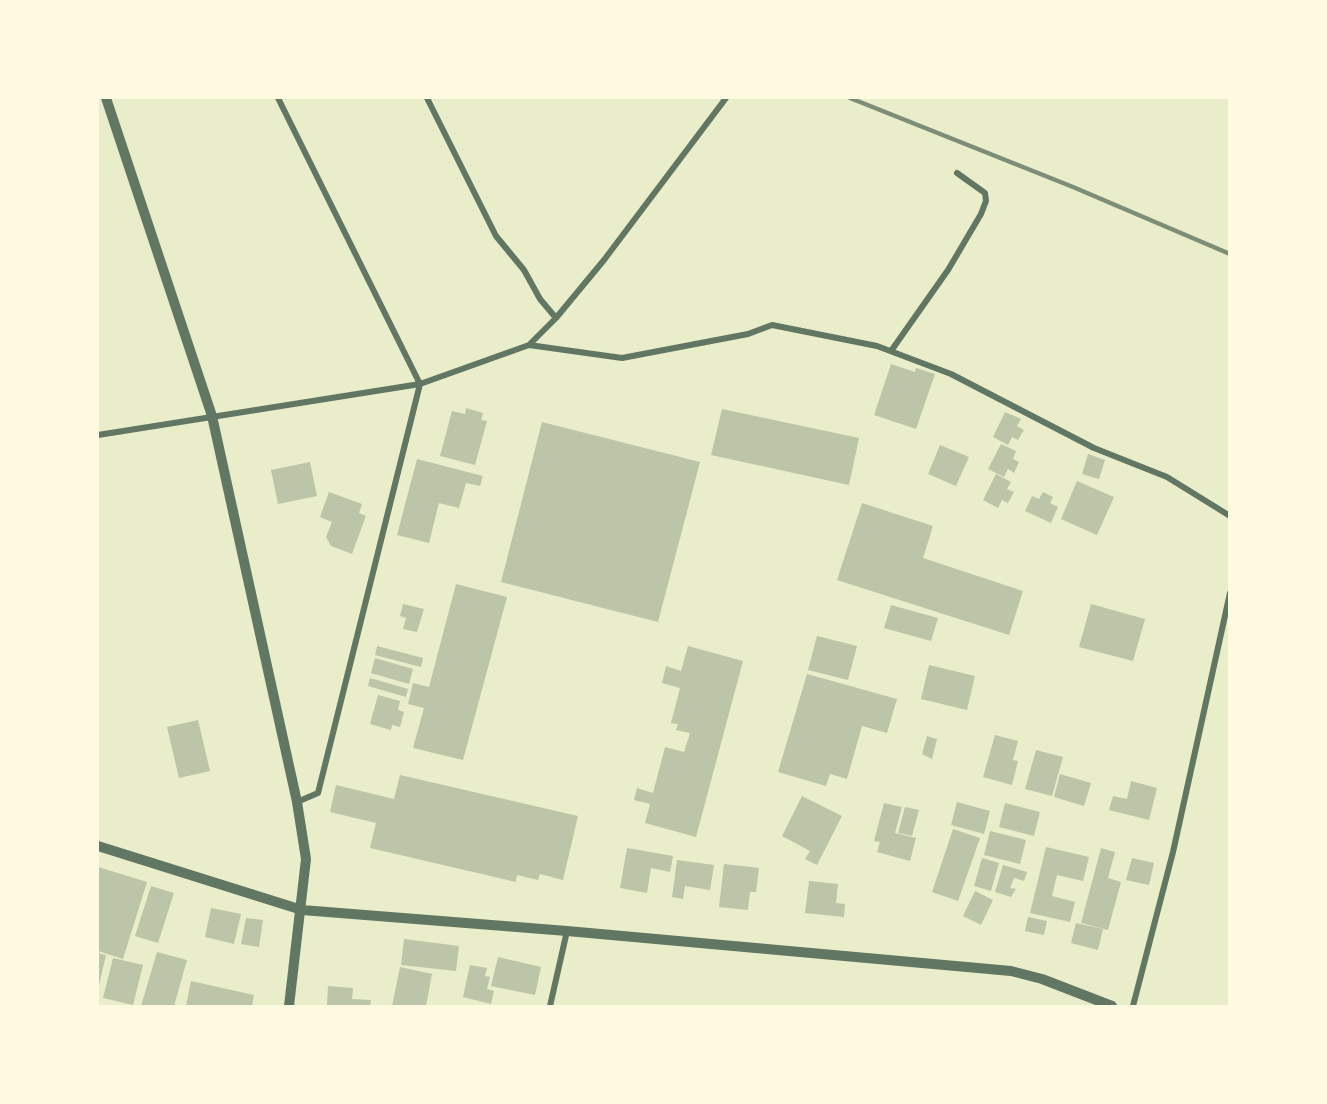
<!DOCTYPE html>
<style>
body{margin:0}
#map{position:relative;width:1327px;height:1104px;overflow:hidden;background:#e9edc9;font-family:"Titillium Web",sans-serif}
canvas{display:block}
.frame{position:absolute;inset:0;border:99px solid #fefae0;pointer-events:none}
</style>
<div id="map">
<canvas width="1327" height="1104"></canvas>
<div class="frame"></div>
</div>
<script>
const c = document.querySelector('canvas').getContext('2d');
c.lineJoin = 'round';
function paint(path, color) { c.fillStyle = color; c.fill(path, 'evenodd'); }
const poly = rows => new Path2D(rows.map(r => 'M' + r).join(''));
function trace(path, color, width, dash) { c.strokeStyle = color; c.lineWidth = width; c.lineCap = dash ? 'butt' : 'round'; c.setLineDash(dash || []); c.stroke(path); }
const building = poly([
 [891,364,915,372,916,368,935,374,916,429,874,415],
 [466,408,483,413,481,420,487,421,475,465,440,456,452,411,465,414],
 [722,409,859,438,849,485,711,455],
 [1005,412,1021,419,1017,426,1024,430,1018,440,1012,437,1008,445,993,437],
 [542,422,700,462,658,622,501,582],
 [1001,444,1016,451,1013,459,1019,462,1014,473,1008,469,1004,477,988,469],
 [940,445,969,457,956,486,928,474],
 [1088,454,1105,460,1099,479,1082,474],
 [417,459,483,476,480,486,466,483,459,508,439,503,429,543,397,535],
 [310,462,317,496,278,504,271,470],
 [996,474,1011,482,1007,489,1014,492,1008,503,1002,500,998,508,983,500],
 [1077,481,1114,497,1097,535,1061,519],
 [329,492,362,504,359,513,366,516,352,554,331,546,326,537,332,522,320,517],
 [1043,492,1053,497,1050,503,1058,507,1051,523,1025,511,1032,496,1039,499],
 [862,503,933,526,923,558,1023,591,1009,635,837,580],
 [456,584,507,597,463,760,413,748,424,708,408,704,413,683,429,687],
 [403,604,424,609,417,632,403,629,406,618,400,616],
 [1091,604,1145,619,1133,661,1079,647],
 [891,605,938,618,931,641,884,628],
 [817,636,857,646,848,680,808,670],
 [377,646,423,658,421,667,375,655],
 [688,646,743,661,696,837,645,823,650,804,634,800,637,788,653,793,665,747,684,752,690,733,676,730,678,724,671,723,680,688,662,683,666,666,681,671],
 [375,658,413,669,409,684,371,673],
 [929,665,975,676,967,710,921,699],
 [807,674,897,699,887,733,862,726,847,779,830,774,826,786,778,772],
 [370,678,408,689,406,697,368,686],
 [378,695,400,701,398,710,404,712,400,727,392,725,391,730,370,724],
 [198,720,210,771,179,778,167,727],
 [995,735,1018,741,1013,760,1018,761,1012,785,983,777],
 [927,736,937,739,932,759,922,754],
 [1036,750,1063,757,1052,796,1025,789],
 [1060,774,1091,783,1084,806,1054,797],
 [400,775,578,816,563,880,540,874,538,880,517,875,516,882,370,848,376,823,330,812,336,785,394,799],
 [1131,781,1157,788,1149,820,1109,810,1113,796,1127,799],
 [802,796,842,816,817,865,805,859,810,851,782,836],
 [957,802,990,811,984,834,951,825],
 [884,803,902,807,895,833,916,838,910,861,877,852,880,842,874,841],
 [1005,803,1040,812,1034,836,999,827],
 [905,807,919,810,912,836,898,833],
 [953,829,980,838,958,901,932,892],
 [990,831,1026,840,1020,864,984,855],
 [1046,847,1089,857,1083,881,1057,875,1052,896,1075,902,1070,922,1030,913],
 [627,848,673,856,670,872,651,868,647,893,620,888],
 [1101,848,1115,852,1108,878,1121,882,1108,930,1081,923],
 [982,858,999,863,991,891,974,886],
 [1132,858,1154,863,1149,885,1126,880],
 [677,860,714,865,710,890,685,886,683,899,672,897],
 [724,864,759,868,756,892,750,892,748,910,719,907],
 [1003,865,1027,872,1024,881,1014,878,1010,888,1016,889,1011,897,995,892],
 [98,867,147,882,123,959,98,951],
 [809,881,838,884,836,903,845,904,844,917,805,913],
 [151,886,174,893,158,943,135,936],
 [975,891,993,900,981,925,963,916],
 [211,908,241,914,234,944,205,937],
 [1028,917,1047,921,1044,935,1025,931],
 [246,918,263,920,259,947,241,944],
 [1076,923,1103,929,1098,950,1071,943],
 [404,939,459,946,456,971,401,965],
 [157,952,187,960,174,1006,141,1006],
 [98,953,106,955,98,989],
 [498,957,541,967,535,995,491,986],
 [113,958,143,965,133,1005,103,998],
 [470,965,487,968,485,976,490,977,487,989,494,991,491,1004,463,997],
 [400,967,432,974,426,1006,392,1006],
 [191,981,254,995,252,1006,186,1006],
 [328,986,353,988,352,999,371,1000,370,1006,327,1006]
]);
const minor = poly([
 [278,98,420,384,318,793,297,802],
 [427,98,496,236,524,270,540,299,556,318],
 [529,345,622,358,748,334,772,325,877,346,951,374,1094,448,1167,477,1230,516],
 [891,351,948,270,981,214,986,201,985,193,957,173],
 [98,435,420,384,529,345,556,318,604,260,726,98],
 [550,1006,567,931],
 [1133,1006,1173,852,1230,593]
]);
const tertiary = poly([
 [106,98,212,416,297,802,306,859,289,1006],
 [98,846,302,910,567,931,1011,971,1042,979,1112,1006]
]);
const rail = poly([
 [850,98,1073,187,1230,254]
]);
paint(building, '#bcc5a7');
trace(minor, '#617663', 6);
trace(tertiary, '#617663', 10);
trace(rail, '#7c8e77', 4.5);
</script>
